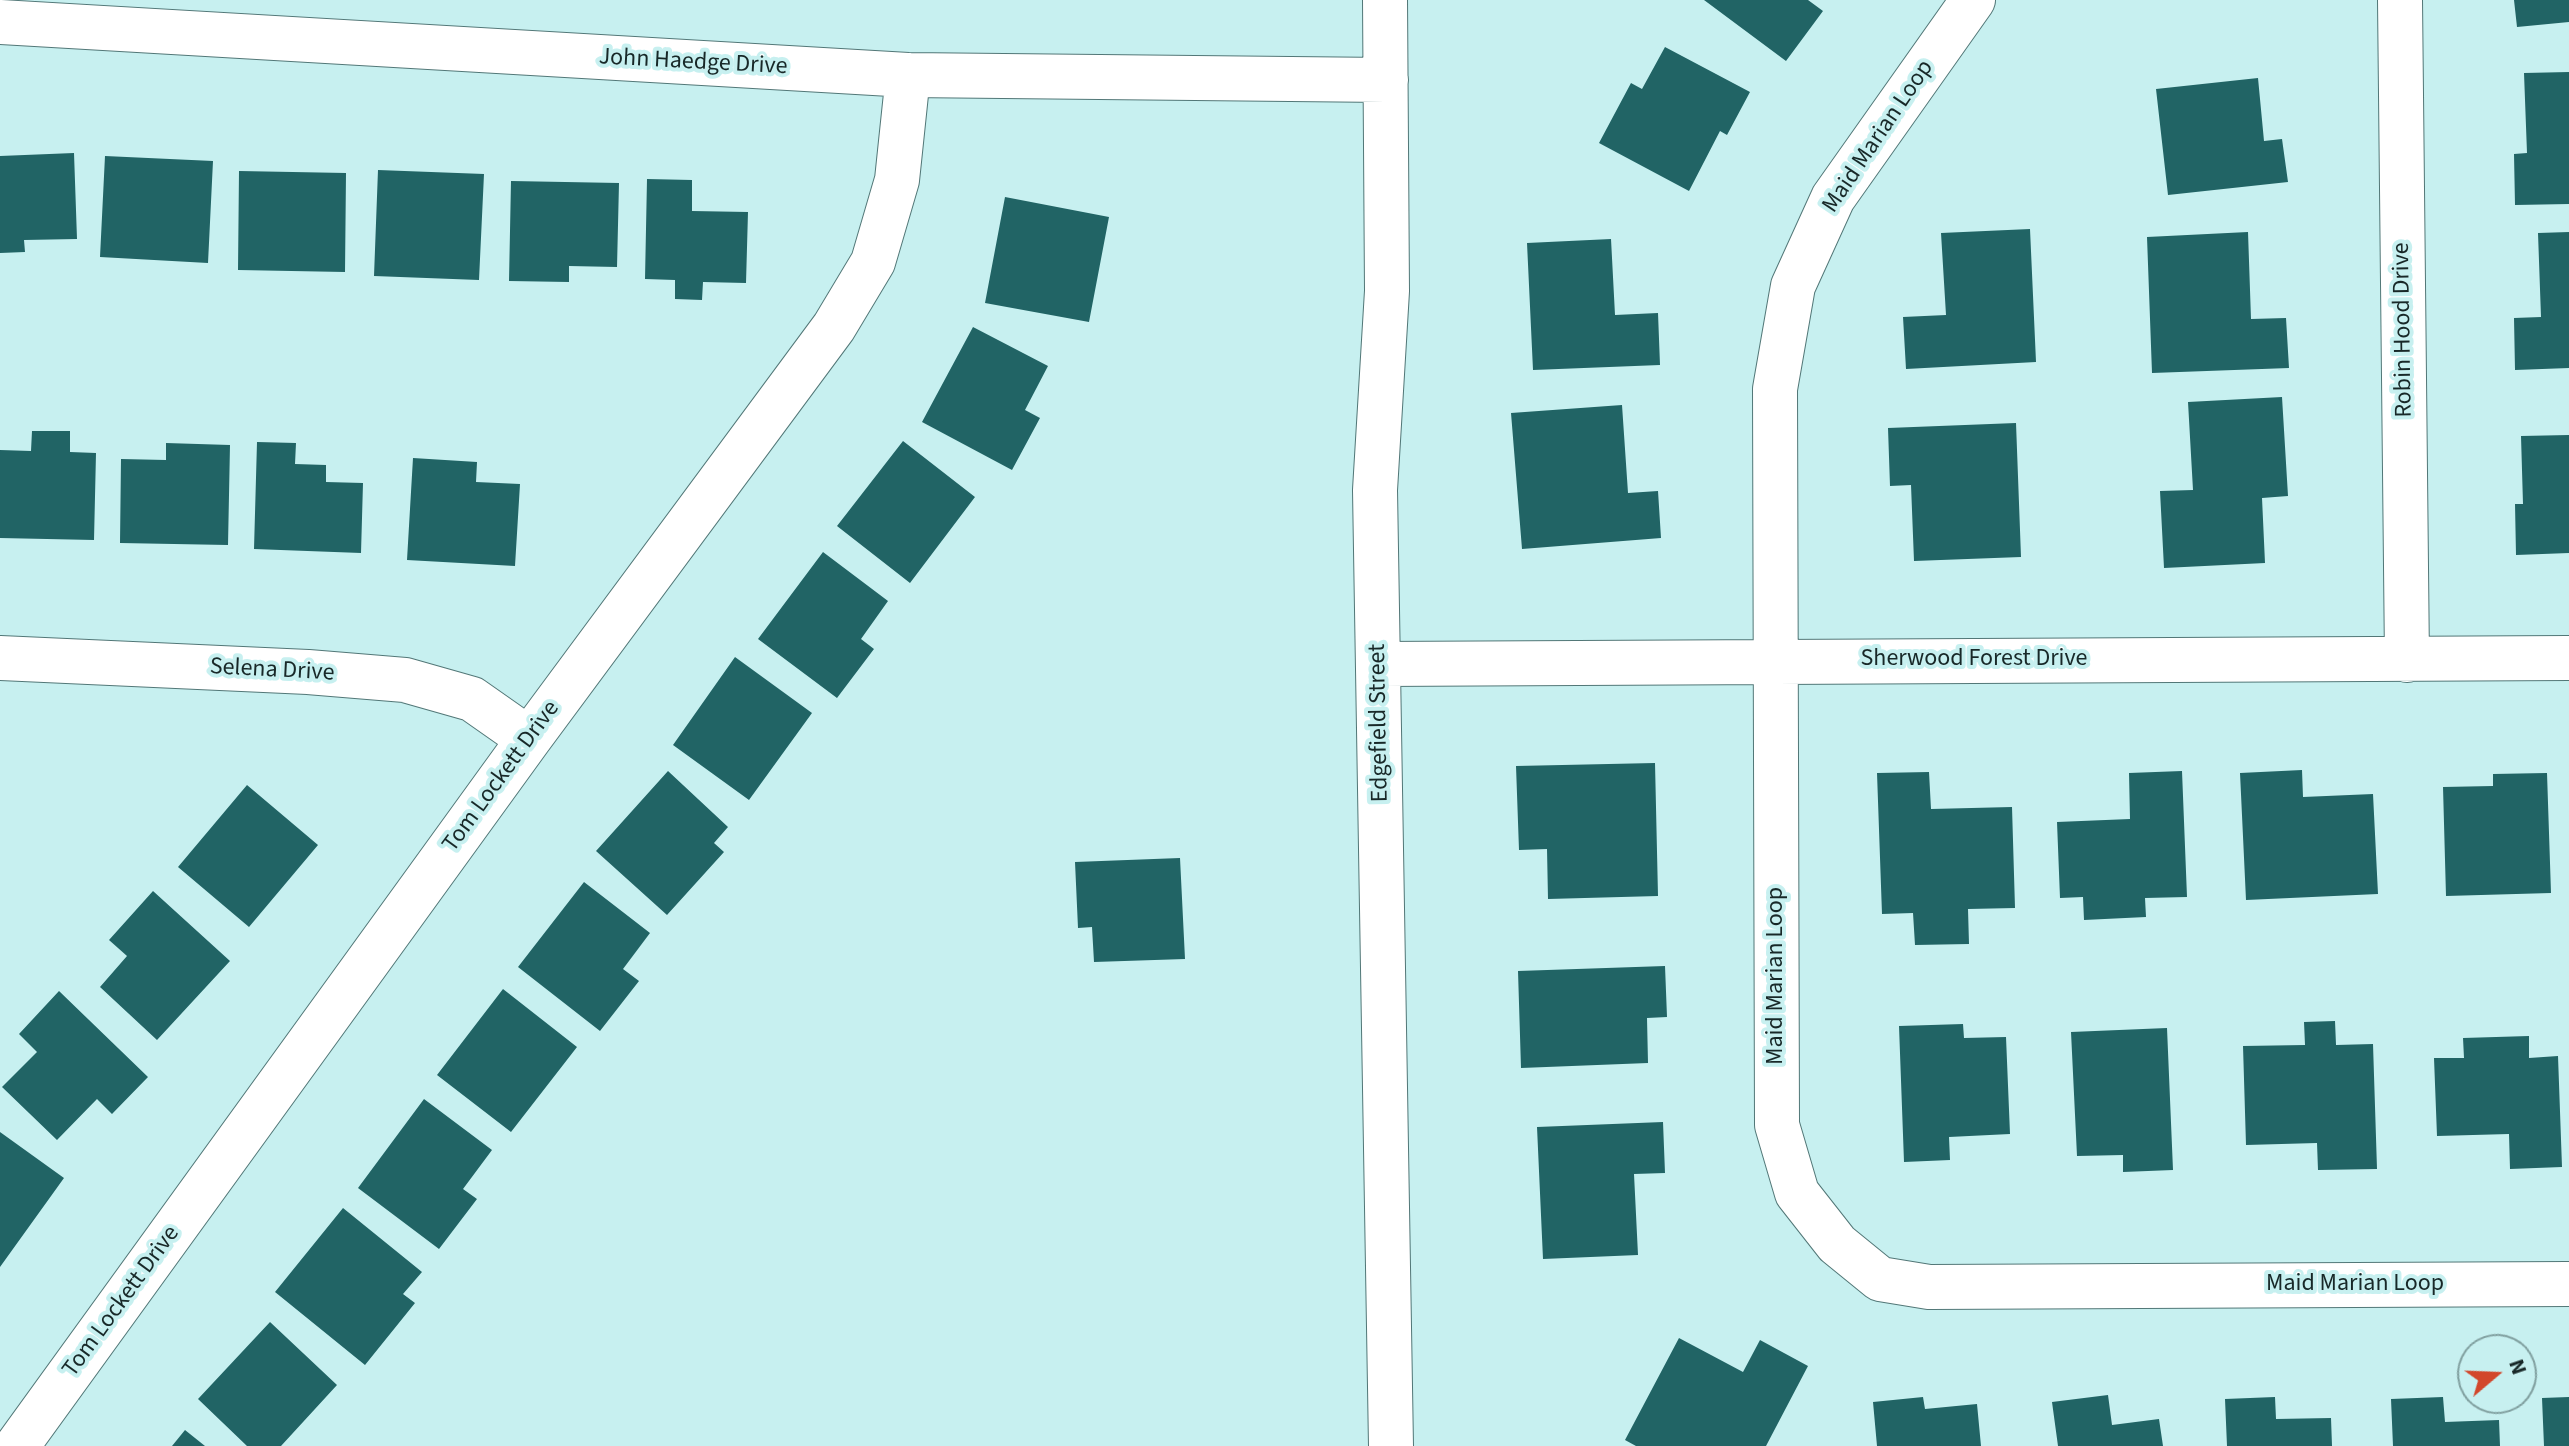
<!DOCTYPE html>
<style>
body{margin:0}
#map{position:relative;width:2569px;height:1446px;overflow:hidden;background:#c7f0f0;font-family:"Source Sans 3",sans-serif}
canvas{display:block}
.north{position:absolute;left:2457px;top:1334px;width:80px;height:80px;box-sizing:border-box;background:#c7f0f0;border:2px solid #81a0a0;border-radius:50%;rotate:71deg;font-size:22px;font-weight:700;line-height:32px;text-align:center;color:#182828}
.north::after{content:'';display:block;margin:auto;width:28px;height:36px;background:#d2472b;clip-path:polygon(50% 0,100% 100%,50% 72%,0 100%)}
</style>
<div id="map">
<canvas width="2569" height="1446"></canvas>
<div class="north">N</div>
</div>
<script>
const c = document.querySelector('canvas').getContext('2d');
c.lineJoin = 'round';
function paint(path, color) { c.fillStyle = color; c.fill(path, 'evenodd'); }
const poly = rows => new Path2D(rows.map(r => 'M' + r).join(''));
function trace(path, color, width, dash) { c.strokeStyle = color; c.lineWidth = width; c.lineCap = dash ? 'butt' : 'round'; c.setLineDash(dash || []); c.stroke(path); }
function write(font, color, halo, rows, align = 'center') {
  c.font = font + ' "Source Sans 3",sans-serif'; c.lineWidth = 8; c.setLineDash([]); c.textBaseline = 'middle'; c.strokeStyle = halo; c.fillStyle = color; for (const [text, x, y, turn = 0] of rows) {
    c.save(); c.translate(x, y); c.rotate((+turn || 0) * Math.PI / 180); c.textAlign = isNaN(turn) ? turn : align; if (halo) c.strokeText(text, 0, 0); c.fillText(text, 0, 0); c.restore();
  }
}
const building = poly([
 [1704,0,1808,0,1823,11,1786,61],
 [2514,0,2569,0,2569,22,2517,27],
 [1665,47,1750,92,1727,135,1720,131,1689,191,1599,143,1631,83,1642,89],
 [2569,72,2569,204,2515,205,2514,154,2527,153,2524,73],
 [2258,78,2264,141,2282,139,2288,182,2168,195,2156,89],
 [74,153,77,239,24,240,25,252,0,253,0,156],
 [105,156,213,161,208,263,100,257],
 [378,170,484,174,479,280,374,276],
 [239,171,346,173,345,272,238,270],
 [647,179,692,180,692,211,748,212,746,283,703,282,702,300,675,299,675,280,645,279],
 [511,181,619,183,617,267,569,266,569,282,509,281],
 [1005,197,1109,217,1089,322,985,303],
 [2030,229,2036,362,1906,369,1903,317,1946,315,1941,233],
 [2248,232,2251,319,2286,318,2289,368,2152,373,2147,237],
 [2569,232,2569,368,2515,370,2514,318,2541,317,2538,233],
 [1611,239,1615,315,1658,313,1660,365,1533,370,1527,243],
 [973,327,1048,366,1025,410,1040,418,1012,470,922,422],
 [2282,397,2288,496,2262,498,2265,563,2164,568,2160,491,2193,490,2188,402],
 [1622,405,1628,493,1658,491,1661,538,1522,549,1511,413],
 [2016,423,2021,557,1914,561,1911,485,1890,486,1888,428],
 [32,431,70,431,70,452,96,453,94,540,0,538,0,450,31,451],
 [2569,435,2569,553,2516,555,2515,504,2523,504,2521,436],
 [903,441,975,497,910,583,837,526],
 [257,442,296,443,295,464,326,465,326,482,363,483,361,553,254,549],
 [166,443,230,445,228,545,120,543,121,459,166,460],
 [413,458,477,462,476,482,520,484,515,566,407,560],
 [823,552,888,601,861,639,874,649,837,698,758,639],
 [735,657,812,713,749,800,673,745],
 [1655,763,1658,896,1548,899,1547,849,1519,850,1516,766],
 [2302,770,2303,797,2373,794,2378,894,2246,900,2240,773],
 [668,771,728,827,714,843,724,852,667,915,596,851],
 [2182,771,2187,897,2145,898,2146,917,2084,920,2083,897,2060,898,2057,822,2130,819,2129,773],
 [1929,772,1931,809,2012,807,2015,908,1968,909,1969,944,1915,945,1913,913,1882,914,1877,773],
 [2547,773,2551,893,2446,896,2443,787,2493,786,2493,774],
 [247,785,318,845,249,927,178,867],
 [1180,858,1185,959,1094,962,1092,927,1078,928,1075,862],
 [584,882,650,933,623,969,639,981,600,1031,518,967],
 [153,891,230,961,157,1040,100,987,127,956,109,940],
 [1665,966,1667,1017,1647,1018,1648,1063,1521,1068,1518,971],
 [503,989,577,1047,511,1132,437,1075],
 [59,991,148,1077,112,1114,97,1099,57,1140,2,1087,37,1052,19,1034],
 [2335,1021,2336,1045,2373,1044,2377,1169,2318,1170,2317,1143,2246,1145,2243,1046,2305,1045,2304,1022],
 [1963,1024,1964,1038,2006,1037,2010,1134,1949,1137,1950,1160,1904,1162,1899,1026],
 [2167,1028,2173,1170,2123,1172,2123,1155,2077,1156,2071,1032],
 [2529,1036,2529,1058,2558,1056,2562,1167,2510,1169,2509,1134,2437,1136,2434,1058,2464,1058,2463,1038],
 [424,1099,492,1150,463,1189,477,1199,439,1249,358,1188],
 [1663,1122,1665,1173,1634,1174,1638,1255,1543,1259,1537,1127],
 [0,1132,64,1178,0,1267],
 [343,1208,422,1272,403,1294,415,1303,365,1365,275,1292],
 [270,1322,337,1385,281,1446,247,1446,198,1399],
 [1679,1338,1743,1372,1760,1340,1808,1366,1766,1446,1636,1446,1625,1440],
 [2108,1395,2112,1425,2159,1419,2163,1446,2058,1446,2052,1402],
 [1923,1397,1925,1409,1977,1404,1981,1446,1877,1446,1873,1402],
 [2275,1397,2276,1419,2331,1418,2332,1446,2227,1446,2225,1399],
 [2443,1397,2445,1422,2499,1420,2500,1446,2393,1446,2391,1399],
 [2569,1397,2569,1446,2544,1446,2542,1398],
 [185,1430,205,1446,172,1446]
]);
const street = poly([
 [1385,0,1387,291,1375,490,1391,1446],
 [1973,0,1833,198,1793,286,1775,389,1777,1125,1797,1193,1837,1244,1880,1279,1929,1287,2569,1284],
 [2400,0,2407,660],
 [0,22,908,75,1386,80],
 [0,658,308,672,405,680,472,699,529,739],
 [1380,664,2569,658],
 [17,1446,529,739,834,327,873,262,897,180,908,75]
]);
const streetNames = [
 ["John Haedge Drive",693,63,3],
 ["Maid Marian Loop",1879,137,-56],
 ["Robin Hood Drive",2404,330,-91],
 ["Sherwood Forest Drive",1974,660],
 ["Selena Drive",272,671,3],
 ["Edgefield Street",1380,723,-91],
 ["Tom Lockett Drive",502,777,-54],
 ["Maid Marian Loop",1777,976,-90],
 ["Maid Marian Loop",2355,1285],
 ["Tom Lockett Drive",122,1302,-54]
];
paint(building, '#216465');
trace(street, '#527777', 46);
trace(street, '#fff', 44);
write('24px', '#182828', '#c7f0f0', streetNames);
</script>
